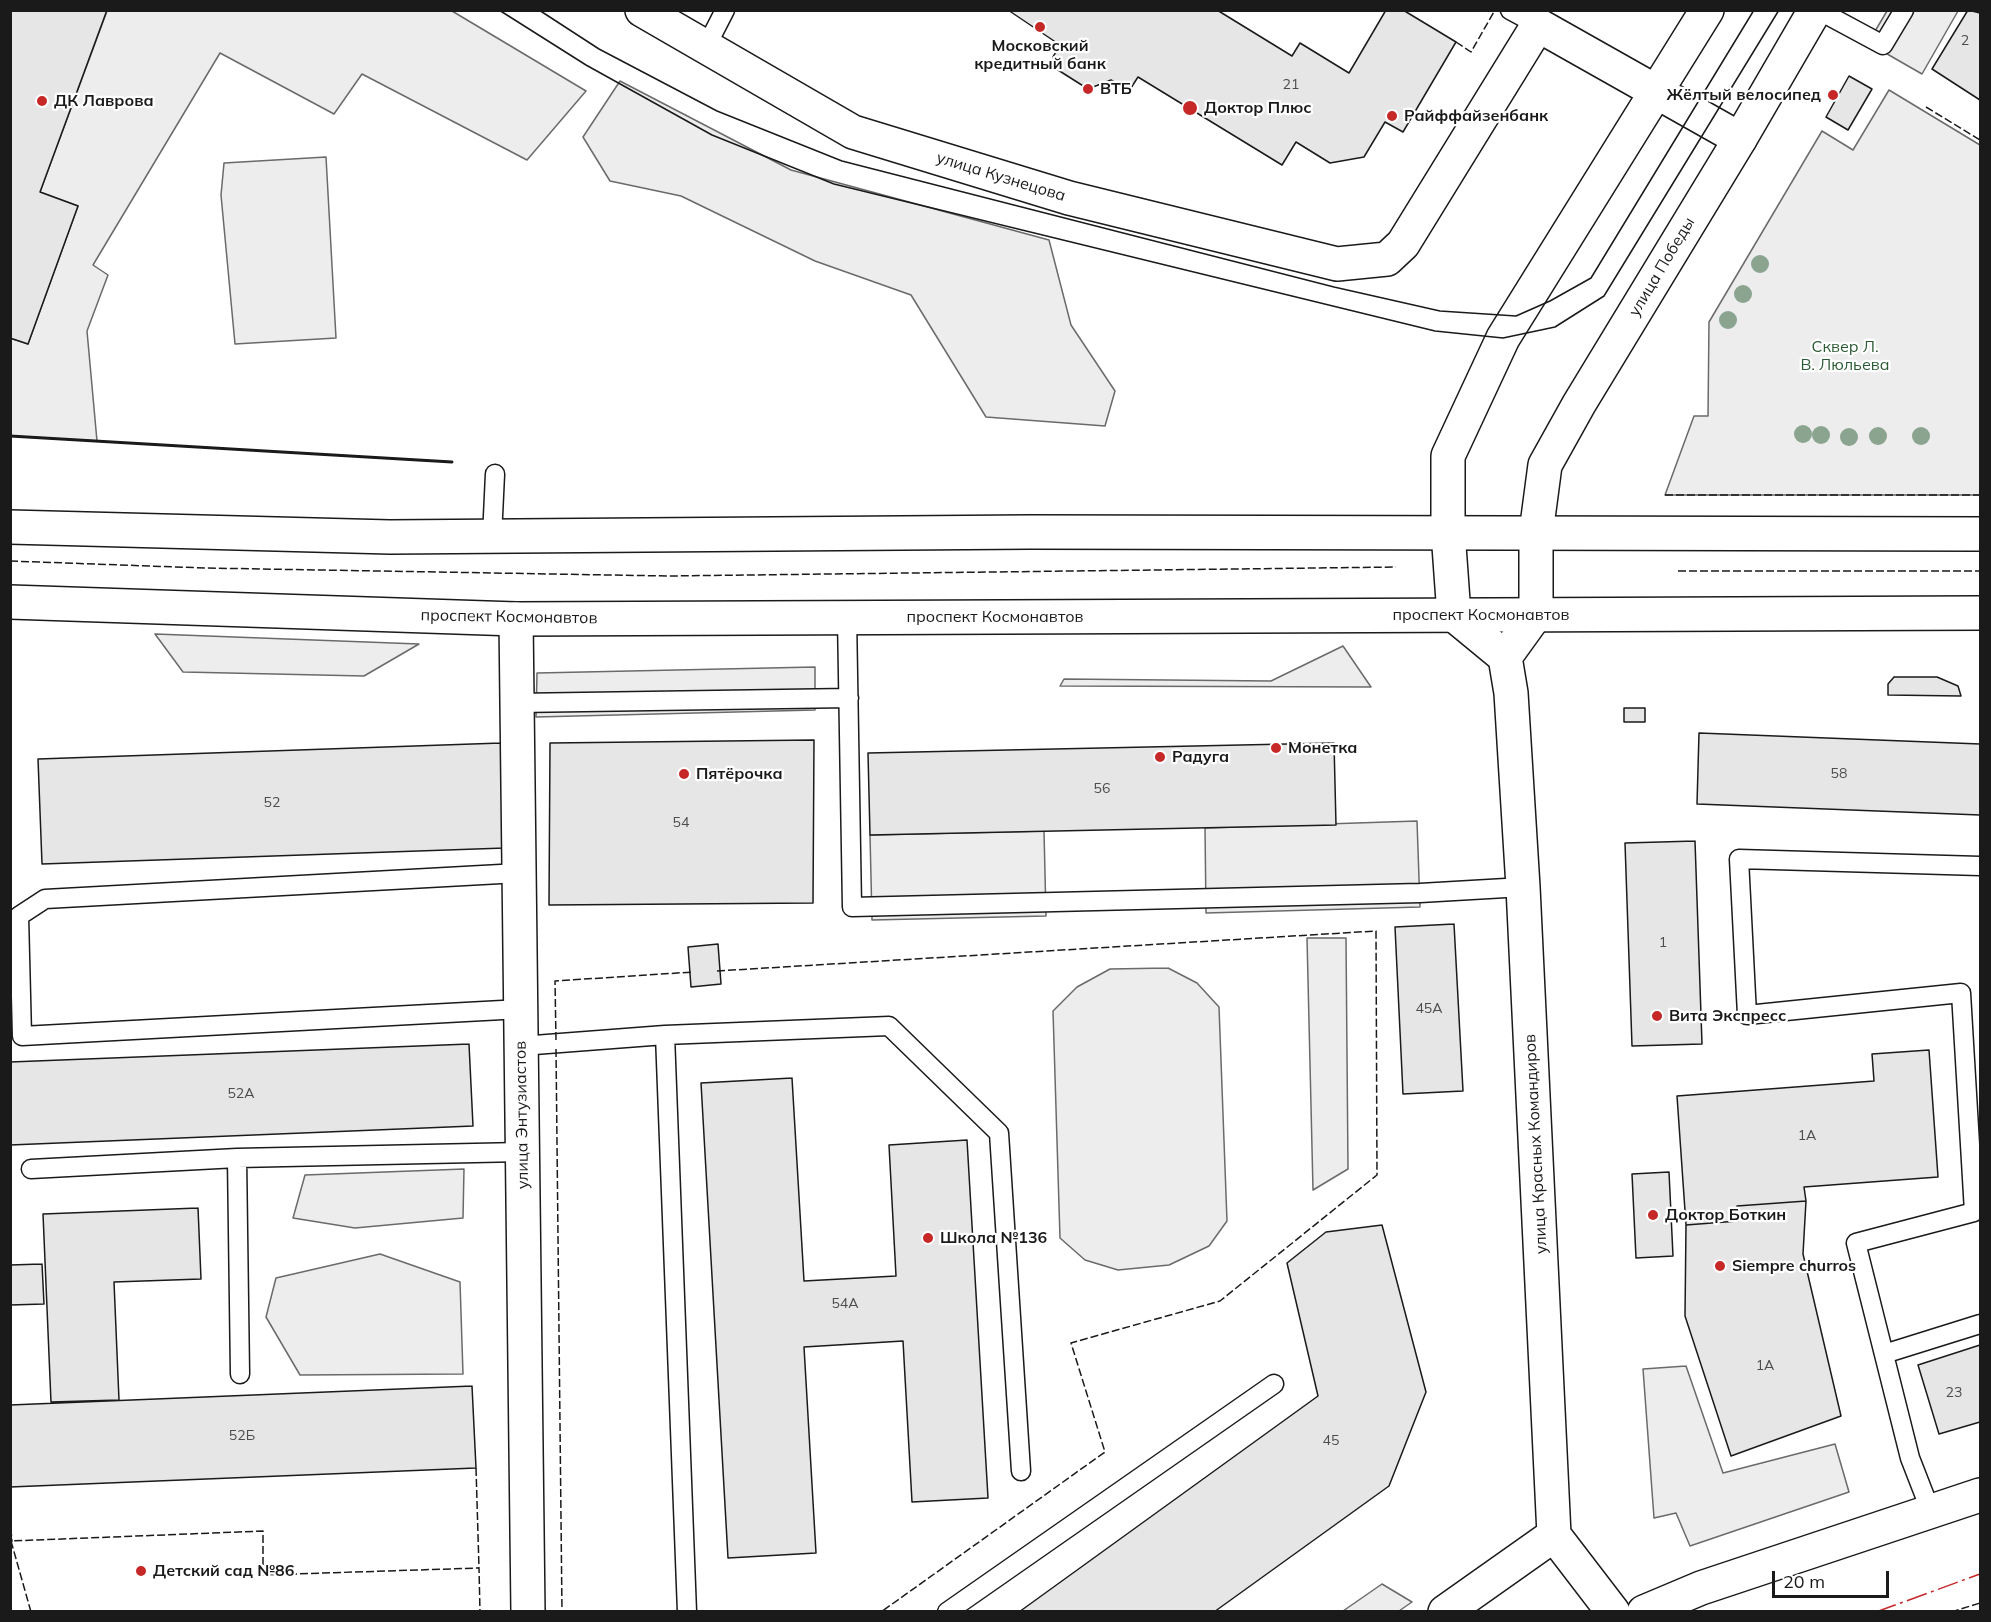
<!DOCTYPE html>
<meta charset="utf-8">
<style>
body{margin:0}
#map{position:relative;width:1991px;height:1622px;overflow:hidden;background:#fff;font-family:Mulish,sans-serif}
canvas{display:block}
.frame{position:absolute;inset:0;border:12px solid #1a1a1a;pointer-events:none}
.scale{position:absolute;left:1772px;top:1571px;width:117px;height:27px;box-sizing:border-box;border:3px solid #1a1a1a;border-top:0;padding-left:8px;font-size:18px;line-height:21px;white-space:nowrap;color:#1a1a1a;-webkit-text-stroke:4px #fff;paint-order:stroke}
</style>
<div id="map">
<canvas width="1991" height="1622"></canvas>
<div class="frame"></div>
<div class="scale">20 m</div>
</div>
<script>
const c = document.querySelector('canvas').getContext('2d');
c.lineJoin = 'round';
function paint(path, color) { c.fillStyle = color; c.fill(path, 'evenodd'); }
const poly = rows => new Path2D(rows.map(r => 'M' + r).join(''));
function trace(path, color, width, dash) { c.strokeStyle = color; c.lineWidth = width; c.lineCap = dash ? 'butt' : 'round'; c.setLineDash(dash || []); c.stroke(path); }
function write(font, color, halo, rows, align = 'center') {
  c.font = font + ' Mulish,sans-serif'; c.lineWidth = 4.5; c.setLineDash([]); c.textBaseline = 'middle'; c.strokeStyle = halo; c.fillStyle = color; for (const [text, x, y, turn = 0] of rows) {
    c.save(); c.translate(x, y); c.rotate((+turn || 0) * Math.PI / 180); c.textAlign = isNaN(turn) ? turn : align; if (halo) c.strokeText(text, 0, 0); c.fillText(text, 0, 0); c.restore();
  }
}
const built = poly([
 [107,11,452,11,586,91,527,160,362,74,334,114,220,53,93,265,108,275,87,331,97,441,11,436,10,338,28,344,78,206,40,192,107,11],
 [1887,11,1958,11,1922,74,1868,43,1887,11],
 [620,81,791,170,1049,240,1071,325,1115,391,1105,426,986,417,911,295,815,261,681,196,610,181,583,137,620,81],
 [1889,90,1980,145,1980,495,1665,495,1694,416,1708,416,1709,322,1822,131,1853,150,1889,90],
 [326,157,336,338,235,344,221,195,224,163,326,157],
 [155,634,419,644,364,676,183,672,155,634],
 [1343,646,1371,687,1060,686,1064,679,1271,681,1343,646],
 [815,667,815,710,536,717,537,673,815,667],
 [1417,821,1420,907,1206,913,1205,828,1417,821],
 [1044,831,1046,916,872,920,870,835,1044,831],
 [1307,938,1346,938,1348,1169,1313,1190,1307,938],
 [1168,968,1197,983,1219,1007,1227,1221,1209,1246,1169,1265,1118,1270,1085,1260,1060,1238,1053,1011,1077,987,1110,969,1168,968],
 [464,1169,463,1218,355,1228,293,1218,305,1175,464,1169],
 [380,1254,460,1282,463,1374,300,1375,266,1317,276,1278,380,1254],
 [1686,1366,1723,1473,1835,1444,1849,1492,1690,1546,1676,1513,1654,1518,1643,1369,1686,1366],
 [1382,1584,1412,1602,1399,1611,1343,1611,1382,1584]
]);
const building = poly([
 [10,10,107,10,40,192,78,206,28,344,10,338,10,10],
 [1008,10,1217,10,1292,56,1300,43,1349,73,1386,10,1403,10,1456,42,1403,132,1385,122,1364,157,1330,163,1296,142,1282,165,1138,77,1129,91,1111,80,1088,89,1058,70,1053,57,1060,45,1008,10],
 [1968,10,1980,13,1980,100,1932,69,1968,10],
 [1849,76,1872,89,1848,130,1826,117,1849,76],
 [1894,677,1937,677,1958,686,1961,696,1888,695,1888,684,1894,677],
 [1624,708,1645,708,1645,722,1624,722,1624,708],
 [1699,733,1980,744,1980,815,1697,804,1699,733],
 [814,740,813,903,549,905,550,743,814,740],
 [501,743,505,848,42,864,38,759,501,743],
 [1334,743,1336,825,870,835,868,753,1334,743],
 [1695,841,1702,1044,1632,1046,1625,843,1695,841],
 [1454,924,1463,1091,1403,1094,1395,927,1454,924],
 [718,944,721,984,691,987,688,947,718,944],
 [469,1044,473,1126,10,1145,10,1062,469,1044],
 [1929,1050,1938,1177,1804,1187,1806,1201,1737,1206,1738,1221,1686,1225,1677,1096,1874,1081,1872,1054,1929,1050],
 [792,1078,804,1281,896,1276,889,1145,967,1140,988,1498,912,1502,903,1341,804,1347,816,1553,728,1558,701,1083,792,1078],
 [1669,1172,1673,1256,1636,1258,1632,1174,1669,1172],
 [1806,1201,1803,1254,1841,1416,1731,1456,1685,1316,1686,1225,1738,1221,1737,1206,1806,1201],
 [198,1208,201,1279,114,1282,119,1400,51,1402,43,1214,198,1208],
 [1382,1225,1426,1392,1389,1486,1214,1612,1019,1612,1318,1396,1287,1263,1326,1232,1382,1225],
 [42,1264,44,1304,10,1305,10,1265,42,1264],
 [1980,1345,1980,1422,1939,1434,1918,1365,1980,1345],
 [472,1386,476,1468,10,1487,10,1405,472,1386]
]);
const service = poly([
 [1510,10,1538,25],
 [1818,10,1883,45,1904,10],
 [706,47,725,10],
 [492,537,495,474],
 [847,617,852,907,1420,893,1523,887],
 [517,703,849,698],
 [519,873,45,899,19,916,22,1036,521,1009],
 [665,1035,687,1612],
 [521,1046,665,1035,889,1026,999,1133,1021,1471],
 [237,1158,240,1374],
 [31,1169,237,1158,522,1152],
 [1884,1354,1980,1324],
 [1931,1512,1910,1458,1856,1243,1974,1212,1961,993,1747,1015,1739,859,1980,866],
 [947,1612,1274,1384]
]);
const minor = poly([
 [642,10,853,132,1069,198,1337,264,1387,259,1403,244,1538,25,1740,139],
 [516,619,528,1612],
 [1644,1612,1701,1588,1980,1495]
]);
const tertiary = poly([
 [1454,615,1505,657],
 [1505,657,1511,693,1523,887,1554,1535,1613,1612],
 [1505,657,1536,614],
 [1445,1612,1554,1535]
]);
const secondary = poly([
 [1536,614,1536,533,1545,465,1579,404,1740,139,1815,10],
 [1454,615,1448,532,1448,456,1503,338,1707,10]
]);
const primary = poly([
 [10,527,390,537,1030,532,1980,534],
 [10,602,516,619,1980,613]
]);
const tram = poly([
 [499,10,586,65,712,135,834,184,1435,331,1503,338,1555,327,1604,296,1779,10],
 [539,10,599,49,717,111,842,161,1334,287,1440,311,1516,316,1550,301,1591,278,1754,10]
]);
const fence = poly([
 [1456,42,1471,52,1495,10],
 [1926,107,1980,140],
 [1665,495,1980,495],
 [10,561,205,568,668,576,1396,567],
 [1678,571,1980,571],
 [717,971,1376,931,1377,1175,1220,1301,1071,1343,1105,1452,881,1612],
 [556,1040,555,981,693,972],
 [556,1049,562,1612],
 [476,1468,479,1568],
 [10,1517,12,1542],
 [31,1612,11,1541,263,1531,263,1575,479,1568,480,1612],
 [1951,1612,1980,1603]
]);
const wall = poly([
 [10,436,452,462]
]);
const power = poly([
 [1876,1612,1980,1574]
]);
const trees = [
 [1760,264],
 [1743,294],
 [1728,320],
 [1803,434],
 [1821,435],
 [1878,436],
 [1921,436],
 [1849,437]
];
const markers = [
 [1040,27,6,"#c62828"],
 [1088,89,6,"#c62828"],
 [1833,95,6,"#c62828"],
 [42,101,6,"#c62828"],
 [1190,108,8,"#c62828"],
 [1392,116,6,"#c62828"],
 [1276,748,6,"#c62828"],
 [1160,757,6,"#c62828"],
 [684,774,6,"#c62828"],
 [1657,1016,6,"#c62828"],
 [1653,1215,6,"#c62828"],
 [928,1238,6,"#c62828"],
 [1720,1266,6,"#c62828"],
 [141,1571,6,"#c62828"]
];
const numberNames = [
 ["2",1965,41],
 ["21",1291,85],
 ["58",1839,774],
 ["56",1102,789],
 ["52",272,803],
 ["54",681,823],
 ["1",1663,943],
 ["45А",1429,1009],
 ["52А",241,1094],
 ["1А",1807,1136],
 ["54А",845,1304],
 ["1А",1765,1366],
 ["23",1954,1393],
 ["52Б",242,1436],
 ["45",1331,1441]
];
const poiNames = [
 ["Московский",1040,46,"center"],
 ["кредитный банк",1040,64,"center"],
 ["ВТБ",1100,89],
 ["Жёлтый велосипед",1821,95,"right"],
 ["ДК Лаврова",54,101],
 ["Доктор Плюс",1204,108],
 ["Райффайзенбанк",1404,116],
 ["Монетка",1288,748],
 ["Радуга",1172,757],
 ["Пятёрочка",696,774],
 ["Вита Экспресс",1669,1016],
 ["Доктор Боткин",1665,1215],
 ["Школа №136",940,1238],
 ["Siempre churros",1732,1266],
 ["Детский сад №86",153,1571]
];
const streetNames = [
 ["улица Кузнецова",1001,177,17],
 ["улица Победы",1662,267,-59],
 ["проспект Космонавтов",1481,615],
 ["проспект Космонавтов",509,617,1],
 ["проспект Космонавтов",995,617],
 ["улица Энтузиастов",522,1115,-91],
 ["улица Красных Командиров",1536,1144,-93]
];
const parkNames = [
 ["Сквер Л.",1845,347],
 ["В. Люльева",1845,365]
];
paint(built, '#ededed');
trace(built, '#6a6a6a', 1.5);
paint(building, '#e6e6e6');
trace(building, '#1a1a1a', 1.5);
trace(service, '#1a1a1a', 21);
trace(minor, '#1a1a1a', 36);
trace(tertiary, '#1a1a1a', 36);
trace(secondary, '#1a1a1a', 36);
trace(primary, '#1a1a1a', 36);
trace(service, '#fff', 18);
trace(minor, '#fff', 33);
trace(tertiary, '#fff', 33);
trace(secondary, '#fff', 33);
trace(primary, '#fff', 33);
trace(tram, '#1a1a1a', 1.5);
trace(fence, '#1a1a1a', 1.5, [8, 3]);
trace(wall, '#1a1a1a', 3);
trace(power, '#c62828', 1.5, [21, 4.5, 3, 4.5]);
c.fillStyle = '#8aa48f';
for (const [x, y] of trees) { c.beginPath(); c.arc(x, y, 9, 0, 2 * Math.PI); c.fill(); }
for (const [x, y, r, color] of markers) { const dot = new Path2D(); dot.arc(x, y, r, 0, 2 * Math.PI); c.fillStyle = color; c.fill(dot); trace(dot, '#fff', 2); }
write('14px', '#4d4d4d', null, numberNames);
write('bold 16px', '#1a1a1a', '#fff', poiNames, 'left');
write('16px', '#1a1a1a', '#fff', streetNames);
write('16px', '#2b5a34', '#fff', parkNames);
</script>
